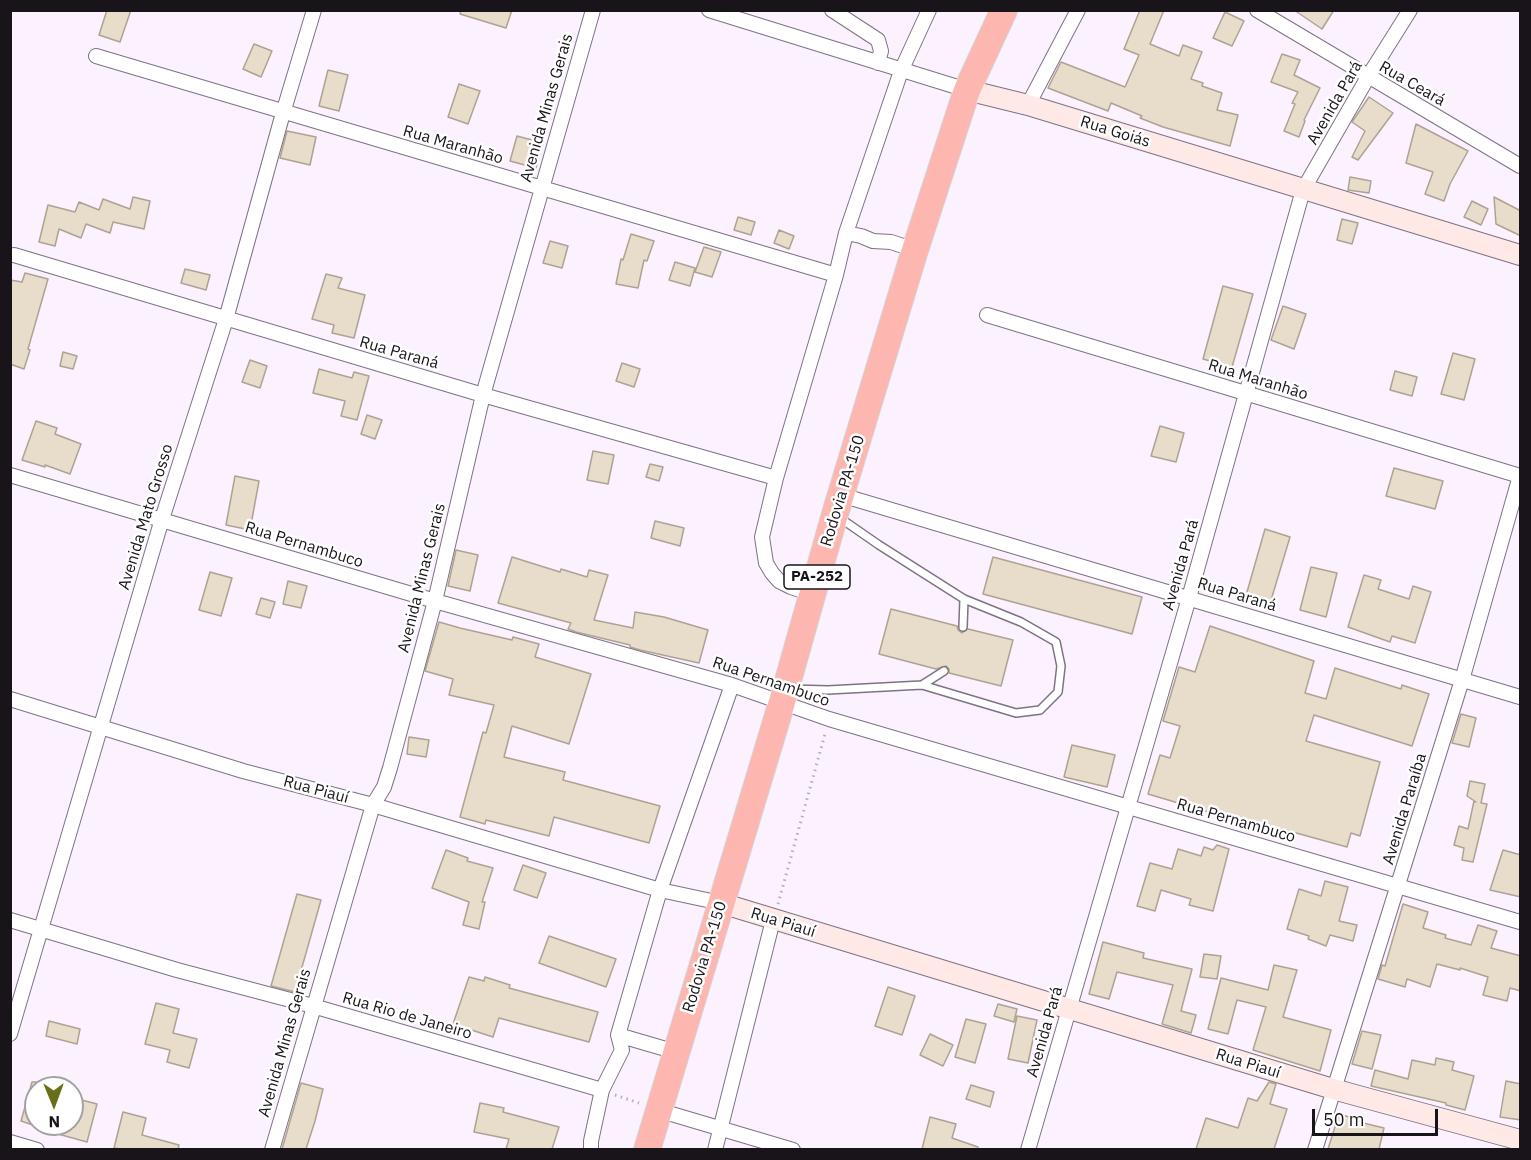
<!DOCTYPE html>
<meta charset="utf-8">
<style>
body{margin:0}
#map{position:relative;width:1531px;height:1160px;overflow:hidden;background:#fbf1ff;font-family:"IBM Plex Sans",sans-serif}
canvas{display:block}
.frame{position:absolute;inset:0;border:12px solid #18141a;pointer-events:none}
.north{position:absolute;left:24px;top:1076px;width:60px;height:60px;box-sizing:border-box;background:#fff;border:2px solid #a3a1a3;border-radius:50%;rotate:179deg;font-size:16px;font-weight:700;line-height:24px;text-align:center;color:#18141a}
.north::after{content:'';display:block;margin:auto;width:21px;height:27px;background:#687017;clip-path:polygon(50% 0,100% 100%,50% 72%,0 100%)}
.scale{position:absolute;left:1312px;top:1109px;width:126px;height:27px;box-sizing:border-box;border:3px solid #18141a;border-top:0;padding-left:8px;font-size:18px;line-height:21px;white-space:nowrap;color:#18141a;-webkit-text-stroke:4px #fff;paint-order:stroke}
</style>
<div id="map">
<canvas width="1531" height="1160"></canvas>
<div class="frame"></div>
<div class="north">N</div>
<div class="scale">50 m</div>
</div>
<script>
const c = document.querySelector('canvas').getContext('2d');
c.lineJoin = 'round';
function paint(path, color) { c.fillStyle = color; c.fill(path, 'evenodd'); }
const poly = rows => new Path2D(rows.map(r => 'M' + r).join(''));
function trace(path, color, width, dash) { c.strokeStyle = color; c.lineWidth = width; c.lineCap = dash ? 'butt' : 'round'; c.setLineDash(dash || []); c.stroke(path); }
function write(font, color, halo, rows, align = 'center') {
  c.font = font + ' "IBM Plex Sans",sans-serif'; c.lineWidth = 5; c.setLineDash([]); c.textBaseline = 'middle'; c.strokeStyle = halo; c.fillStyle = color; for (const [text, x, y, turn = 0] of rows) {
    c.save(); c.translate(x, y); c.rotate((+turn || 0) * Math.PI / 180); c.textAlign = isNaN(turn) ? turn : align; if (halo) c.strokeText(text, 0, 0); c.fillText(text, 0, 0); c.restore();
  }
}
const building = poly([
 [107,10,131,10,120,42,99,35,107,10],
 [461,10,512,10,506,28,460,14,461,10],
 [1140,10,1164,10,1150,44,1179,56,1183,45,1202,52,1191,79,1203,83,1202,86,1222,93,1217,110,1238,115,1230,146,1163,127,1140,118,1142,116,1111,103,1108,111,1048,88,1061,62,1125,87,1139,55,1124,49,1140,10],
 [1294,10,1334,10,1322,29,1294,10],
 [1225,12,1244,21,1232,46,1213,38,1225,12],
 [254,44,272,51,261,77,243,69,254,44],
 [1282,54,1300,60,1294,75,1320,88,1304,120,1305,121,1299,137,1284,131,1295,104,1292,103,1298,92,1271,82,1282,54],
 [328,70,348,75,339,111,319,106,328,70],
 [459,84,480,91,468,124,448,117,459,84],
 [1369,97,1393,113,1358,160,1352,157,1365,131,1352,122,1369,97],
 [1416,124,1468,151,1450,184,1444,201,1425,194,1433,172,1406,163,1416,124],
 [287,131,316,137,310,165,280,158,287,131],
 [517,136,543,143,536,168,510,161,517,136],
 [1350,177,1371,181,1369,193,1348,190,1350,177],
 [133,197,150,201,144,229,113,222,110,233,86,224,81,238,59,229,55,246,39,242,48,205,75,212,79,202,99,210,103,199,130,209,133,197],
 [1494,197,1521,211,1521,236,1496,224,1494,197],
 [1472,201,1488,209,1481,225,1464,217,1472,201],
 [738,217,755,222,751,235,734,230,738,217],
 [1342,219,1358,223,1352,244,1337,240,1342,219],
 [779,230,794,236,789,249,774,243,779,230],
 [631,234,654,241,647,261,644,260,638,288,616,284,621,259,623,260,631,234],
 [550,241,568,246,562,268,543,263,550,241],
 [704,247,721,252,712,277,695,272,704,247],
 [675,262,695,268,690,286,669,280,675,262],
 [185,269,210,275,206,290,181,283,185,269],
 [25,273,48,279,28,349,30,350,24,369,10,364,10,280,22,282,25,273],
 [326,274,342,278,338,288,365,295,354,338,332,333,334,325,312,319,326,274],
 [1223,286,1253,294,1232,367,1203,359,1223,286],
 [1283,306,1306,314,1294,349,1271,340,1283,306],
 [63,352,77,356,73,369,60,366,63,352],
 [1453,353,1475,359,1464,400,1441,394,1453,353],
 [250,360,267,366,260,388,242,382,250,360],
 [622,363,640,369,634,387,616,381,622,363],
 [319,369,352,378,354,372,369,376,357,420,341,416,345,401,313,393,319,369],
 [1395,371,1417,377,1412,396,1390,390,1395,371],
 [367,415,382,420,375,439,361,434,367,415],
 [36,421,57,428,55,434,81,444,70,474,45,465,45,467,22,460,36,421],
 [1160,426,1184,433,1176,462,1151,456,1160,426],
 [593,451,614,455,608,484,587,480,593,451],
 [650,464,663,467,659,481,646,477,650,464],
 [1394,468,1443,481,1435,509,1386,496,1394,468],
 [235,476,259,481,250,530,226,525,235,476],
 [655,521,684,528,680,546,651,538,655,521],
 [1265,529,1290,537,1269,607,1245,599,1265,529],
 [456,550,478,555,470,591,448,586,456,550],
 [512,557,560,572,561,569,587,577,589,570,608,575,594,620,633,628,635,612,664,617,708,630,699,663,640,650,630,647,630,645,576,632,568,629,571,623,498,603,512,557],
 [993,557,1142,597,1132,634,983,594,993,557],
 [1311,567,1337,573,1326,617,1300,610,1311,567],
 [210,572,232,578,221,616,199,610,210,572],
 [1364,575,1381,580,1378,589,1409,599,1413,586,1431,592,1415,643,1392,636,1390,642,1348,627,1364,575],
 [288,581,307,586,301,608,283,604,288,581],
 [261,598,275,602,270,618,256,614,261,598],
 [891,609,957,626,958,630,962,633,968,629,1013,640,1001,686,949,673,949,669,946,666,936,669,879,654,891,609],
 [439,622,460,628,512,640,513,637,539,644,535,657,591,674,569,744,512,726,504,757,565,772,563,780,660,806,649,843,554,817,549,836,486,820,485,824,460,817,483,732,486,733,494,705,449,695,453,679,425,671,439,622],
 [1210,626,1314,661,1305,693,1326,699,1335,668,1401,689,1402,685,1429,694,1412,746,1314,715,1306,741,1380,762,1360,836,1351,833,1347,847,1278,828,1276,832,1148,794,1160,755,1170,758,1180,726,1163,721,1179,667,1195,672,1210,626],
 [1461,714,1476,718,1469,747,1452,743,1461,714],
 [409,737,429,740,426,757,407,754,409,737],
 [1072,745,1115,755,1107,787,1064,777,1072,745],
 [1470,781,1485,784,1481,803,1487,804,1473,862,1462,860,1464,848,1454,845,1459,826,1468,829,1474,801,1476,802,1467,796,1470,781],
 [1217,845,1229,849,1213,911,1189,905,1191,899,1161,890,1155,911,1137,906,1150,863,1172,869,1178,849,1201,856,1204,847,1213,850,1217,845],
 [446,850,468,858,467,861,493,868,482,902,485,902,479,929,463,925,469,902,432,888,446,850],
 [1503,850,1521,855,1521,897,1490,890,1503,850],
 [523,865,546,873,537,898,514,890,523,865],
 [1325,881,1348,887,1339,921,1357,925,1353,941,1330,935,1326,946,1308,939,1309,936,1287,929,1299,889,1321,896,1325,881],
 [297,894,321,900,295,992,271,986,297,894],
 [1403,904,1428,912,1423,928,1446,935,1445,938,1471,945,1478,925,1497,931,1491,948,1521,956,1521,991,1510,988,1507,1001,1483,995,1488,977,1460,968,1460,970,1437,964,1430,987,1407,979,1405,987,1378,979,1382,965,1385,966,1403,904],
 [549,936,616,959,606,987,539,963,549,936],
 [1103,942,1144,953,1143,958,1192,969,1181,1011,1196,1015,1191,1033,1162,1024,1173,985,1117,972,1109,999,1089,994,1103,942],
 [1204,954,1221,956,1217,979,1200,977,1204,954],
 [1274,965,1297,970,1283,1017,1331,1030,1320,1071,1253,1050,1266,1007,1237,1000,1228,1034,1208,1029,1221,978,1268,990,1274,965],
 [469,977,484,981,485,977,510,985,509,988,598,1012,589,1042,499,1018,493,1037,453,1024,469,977],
 [888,987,915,996,902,1035,875,1026,888,987],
 [156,1003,179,1009,173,1033,197,1039,189,1068,167,1062,170,1050,145,1044,156,1003],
 [998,1004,1017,1009,1014,1022,994,1016,998,1004],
 [1017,1016,1037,1020,1028,1063,1008,1059,1017,1016],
 [966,1019,986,1024,975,1063,955,1057,966,1019],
 [49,1021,80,1029,77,1044,46,1036,49,1021],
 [1362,1031,1381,1035,1372,1069,1352,1064,1362,1031],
 [930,1034,953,1045,943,1066,920,1055,930,1034],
 [1436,1058,1454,1062,1452,1070,1474,1076,1465,1110,1446,1105,1446,1103,1371,1086,1375,1070,1408,1079,1412,1060,1435,1065,1436,1058],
 [1506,1081,1521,1084,1521,1120,1500,1117,1506,1081],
 [32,1082,36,1082,36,1126,21,1121,32,1082],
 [1269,1082,1276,1084,1270,1104,1287,1109,1274,1149,1196,1149,1206,1118,1238,1128,1248,1098,1257,1101,1269,1082],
 [301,1083,323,1089,315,1121,306,1149,282,1149,301,1083],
 [971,1085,994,1092,990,1107,966,1099,971,1085],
 [78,1099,97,1104,87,1142,40,1129,41,1124,72,1124,78,1099],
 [480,1103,504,1108,503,1112,559,1127,552,1149,506,1149,509,1139,474,1132,480,1103],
 [123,1112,146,1118,142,1135,179,1145,178,1149,121,1149,114,1148,123,1112],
 [1339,1114,1359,1120,1359,1122,1384,1128,1379,1149,1328,1149,1339,1114],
 [930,1117,956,1124,952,1138,978,1147,978,1149,922,1149,930,1117]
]);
const path = poly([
 [778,904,825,734],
 [615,1095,639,1103]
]);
const lane = poly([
 [963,627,964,599],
 [922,685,944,671],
 [791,689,828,690,922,685,1016,713,1040,710,1058,692,1061,666,1056,642,1021,622,964,599,879,545,840,518]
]);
const street = poly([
 [709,10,967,90],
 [832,10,878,40,881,51,878,63],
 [1257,10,1520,166],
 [96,56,836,275],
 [1028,105,1078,10],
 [846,233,861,236,873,241,891,242,915,250],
 [14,255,483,395,776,478],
 [987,315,1520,476],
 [10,475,435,601,732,685,829,719,1520,922],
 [841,495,1520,697],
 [812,594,791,587,779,581,772,573,766,563,762,537,776,478,836,275,846,233,901,71,929,10],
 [10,699,243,771,373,805,660,890,721,903],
 [10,920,177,970,313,1006,602,1090],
 [10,1034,162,519,226,319,283,113,314,10],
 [618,1035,676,1052],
 [658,1110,793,1150],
 [10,1142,37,1150],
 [272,1150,373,805,384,787,390,768,435,601,483,395,593,10],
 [591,1150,591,1141,602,1090,622,1050,618,1035,660,890,732,685],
 [715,1150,773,920],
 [1028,1150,1189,598,1303,190,1368,77,1410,10],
 [1315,1150,1462,680,1520,476]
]);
const secondary = poly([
 [967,90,1028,105,1520,255],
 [721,903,1333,1089,1520,1140]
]);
const highway = poly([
 [647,1150,782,702,835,514,915,250,967,90,1004,10]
]);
const shields = [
 [817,577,66]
];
const shieldNames = [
 ["PA-252",817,577]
];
const streetNames = [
 ["Rua Ceará",1412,84,30],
 ["Avenida Pará",1335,103,-60],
 ["Avenida Minas Gerais",547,108,-74],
 ["Rua Goiás",1115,132,17],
 ["Rua Maranhão",453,145,16],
 ["Rua Paraná",399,353,16],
 ["Rua Maranhão",1258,380,17],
 ["Rodovia PA-150",843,491,-73],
 ["Avenida Mato Grosso",146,517,-73],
 ["Rua Pernambuco",304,545,17],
 ["Avenida Pará",1181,565,-74],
 ["Avenida Minas Gerais",422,578,-76],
 ["Rua Paraná",1237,595,17],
 ["Rua Pernambuco",771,682,19],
 ["Rua Piauí",316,790,15],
 ["Avenida Paraíba",1405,809,-73],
 ["Rua Pernambuco",1236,821,16],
 ["Rua Piauí",783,923,17],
 ["Rodovia PA-150",705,957,-73],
 ["Rua Rio de Janeiro",407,1016,16],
 ["Avenida Pará",1045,1032,-74],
 ["Avenida Minas Gerais",285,1043,-74],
 ["Rua Piauí",1248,1064,17]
];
paint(building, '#e8dccb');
trace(building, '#aea392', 1.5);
trace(lane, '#7e7382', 10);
trace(street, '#7e7382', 16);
trace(secondary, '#7e7382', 22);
trace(highway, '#d5d5d6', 28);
trace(path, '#b5adb9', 3, [1.5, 4.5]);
trace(lane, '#fff', 7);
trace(street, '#fff', 14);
trace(secondary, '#fee9e7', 20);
trace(highway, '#fdb6b0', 26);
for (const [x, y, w] of shields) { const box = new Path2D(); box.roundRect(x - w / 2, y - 12, w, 24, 4.5); c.fillStyle = '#fff'; c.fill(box); trace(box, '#18141a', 1.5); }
write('bold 15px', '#18141a', null, shieldNames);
write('16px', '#18141a', '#fff', streetNames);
</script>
